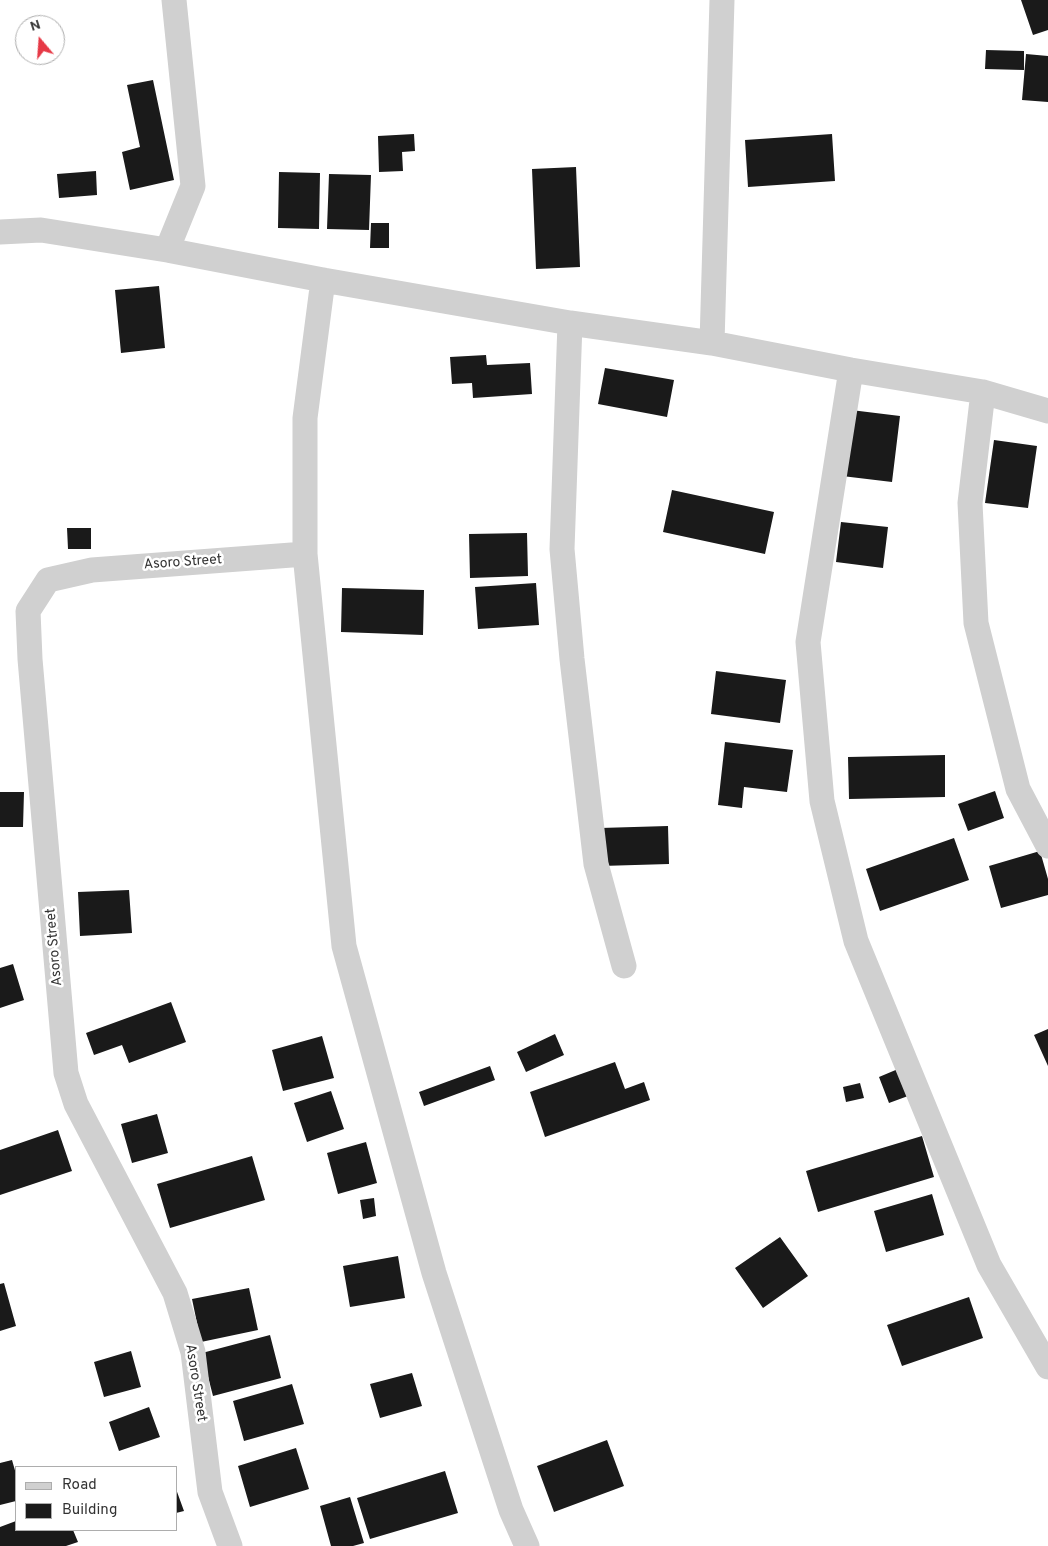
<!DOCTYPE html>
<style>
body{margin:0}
#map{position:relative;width:1048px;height:1546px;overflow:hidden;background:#fff;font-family:Overpass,sans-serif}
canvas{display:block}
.legend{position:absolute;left:15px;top:1466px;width:162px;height:65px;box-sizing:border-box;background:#fff;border:1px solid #adadad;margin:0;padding:6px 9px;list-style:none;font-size:15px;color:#333}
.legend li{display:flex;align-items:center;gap:10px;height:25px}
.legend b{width:25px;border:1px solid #adadad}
.north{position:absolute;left:15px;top:15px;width:50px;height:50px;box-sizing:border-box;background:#fff;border:1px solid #adadad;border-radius:50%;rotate:342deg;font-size:14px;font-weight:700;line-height:20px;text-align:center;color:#333}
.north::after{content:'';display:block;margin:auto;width:18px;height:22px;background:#e63946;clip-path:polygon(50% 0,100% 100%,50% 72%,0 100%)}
</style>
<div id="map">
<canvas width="1048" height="1546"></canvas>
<ul class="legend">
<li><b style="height:6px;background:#d0d0d0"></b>Road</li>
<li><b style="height:14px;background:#1a1a1a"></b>Building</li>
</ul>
<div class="north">N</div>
</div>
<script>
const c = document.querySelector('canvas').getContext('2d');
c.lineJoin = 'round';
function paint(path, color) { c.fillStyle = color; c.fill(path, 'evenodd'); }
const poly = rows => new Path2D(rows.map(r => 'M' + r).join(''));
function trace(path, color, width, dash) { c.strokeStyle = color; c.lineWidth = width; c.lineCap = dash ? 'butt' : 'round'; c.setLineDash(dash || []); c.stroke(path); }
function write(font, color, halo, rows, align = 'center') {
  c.font = font + ' Overpass,sans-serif'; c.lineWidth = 5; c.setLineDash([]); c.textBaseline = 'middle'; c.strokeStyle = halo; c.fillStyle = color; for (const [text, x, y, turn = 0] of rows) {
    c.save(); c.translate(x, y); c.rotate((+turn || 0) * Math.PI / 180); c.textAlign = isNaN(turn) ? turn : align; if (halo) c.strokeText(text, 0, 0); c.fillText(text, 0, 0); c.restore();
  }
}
const building = poly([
 [1021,0,1048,0,1048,30,1033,35],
 [986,50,1024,51,1024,70,985,69],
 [1026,54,1048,56,1048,102,1022,100],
 [153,80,174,180,130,190,122,152,140,147,127,85],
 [414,134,415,151,402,152,403,171,379,172,378,136],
 [832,134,835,181,748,187,745,140],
 [576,167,580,267,536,269,532,169],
 [96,171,97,195,59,198,57,174],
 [279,172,320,173,319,229,278,228],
 [329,174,371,175,369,230,327,229],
 [371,223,389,223,389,248,370,248],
 [159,286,165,348,121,353,115,290],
 [486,355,487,365,530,363,532,394,473,398,472,383,452,384,450,357],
 [605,368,674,380,667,417,598,404],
 [851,410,900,416,892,482,842,476],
 [994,440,1037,446,1028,508,985,503],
 [672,490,774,512,765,554,663,532],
 [841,522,888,527,883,568,836,562],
 [67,528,91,528,91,549,68,549],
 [527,533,528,576,470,578,469,534],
 [536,583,539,625,478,629,475,587],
 [342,588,424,590,423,635,341,632],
 [716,671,786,680,780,723,711,714],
 [725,742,793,750,787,792,744,787,742,808,718,805],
 [945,755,945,797,849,799,848,757],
 [995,791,1004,818,968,831,958,804],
 [0,792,24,792,23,827,0,827],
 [668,826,669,864,601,866,600,828],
 [954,838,969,880,880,911,866,869],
 [1040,851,1048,879,1048,895,1001,908,989,866],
 [129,890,132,933,80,936,78,892],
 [13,964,24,1000,0,1008,0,968],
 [171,1002,186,1042,129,1063,122,1045,94,1055,86,1033],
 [1048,1029,1048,1066,1034,1035],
 [555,1034,564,1055,526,1072,517,1052],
 [322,1036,334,1078,283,1091,272,1050],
 [615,1062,625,1089,644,1082,650,1100,545,1137,530,1092],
 [490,1066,495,1080,424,1106,419,1092],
 [898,1069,908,1096,889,1103,879,1077],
 [860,1083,864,1098,846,1102,843,1087],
 [331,1091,344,1129,307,1142,294,1103],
 [157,1114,168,1153,132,1163,121,1124],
 [58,1130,72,1171,0,1195,0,1150],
 [922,1136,934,1177,818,1212,806,1171],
 [366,1142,377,1183,338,1194,327,1153],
 [252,1156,265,1200,170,1228,157,1184],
 [932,1194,944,1235,886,1252,874,1211],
 [374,1198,376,1216,363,1219,360,1200],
 [780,1237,808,1276,763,1308,735,1268],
 [398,1256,405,1298,350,1307,343,1266],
 [4,1283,16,1326,0,1331,0,1284],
 [249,1288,258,1330,201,1342,192,1299],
 [969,1297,983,1338,902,1366,887,1325],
 [270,1335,281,1378,213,1396,202,1353],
 [131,1351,141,1387,104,1397,94,1362],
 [412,1373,422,1406,380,1418,370,1384],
 [292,1384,304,1424,244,1441,233,1401],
 [149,1407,160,1437,119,1451,109,1422],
 [607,1440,624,1486,554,1512,537,1466],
 [296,1448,309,1489,250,1507,238,1466],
 [12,1460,16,1474,16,1501,0,1505,0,1463],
 [445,1471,458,1513,370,1539,357,1498],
 [176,1489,184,1511,176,1513],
 [350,1497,364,1543,353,1546,331,1546,320,1506],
 [16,1521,16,1530,73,1530,78,1542,66,1546,0,1546,0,1527]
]);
const minor = poly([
 [0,232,41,230,167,250,323,280,570,323,712,343,851,370,983,392,1048,411],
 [167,250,193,186,174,0],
 [323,280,305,418,305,554,344,946,434,1273,511,1510,527,1546],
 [570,323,562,549,572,659,596,864,624,966],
 [712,343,722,0],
 [851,370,808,642,822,801,856,941,989,1265,1048,1367],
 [983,392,970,503,976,623,1018,789,1048,846],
 [230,1546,210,1492,193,1352,175,1293,76,1104,66,1073,30,659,28,611,48,580,92,570,305,554]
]);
const streetNames = [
 ["Asoro Street",183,563,-4],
 ["Asoro Street",55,947,-95],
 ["Asoro Street",195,1383,81]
];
paint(building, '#1a1a1a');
trace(minor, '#d0d0d0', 25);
write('14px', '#333', '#fff', streetNames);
</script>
